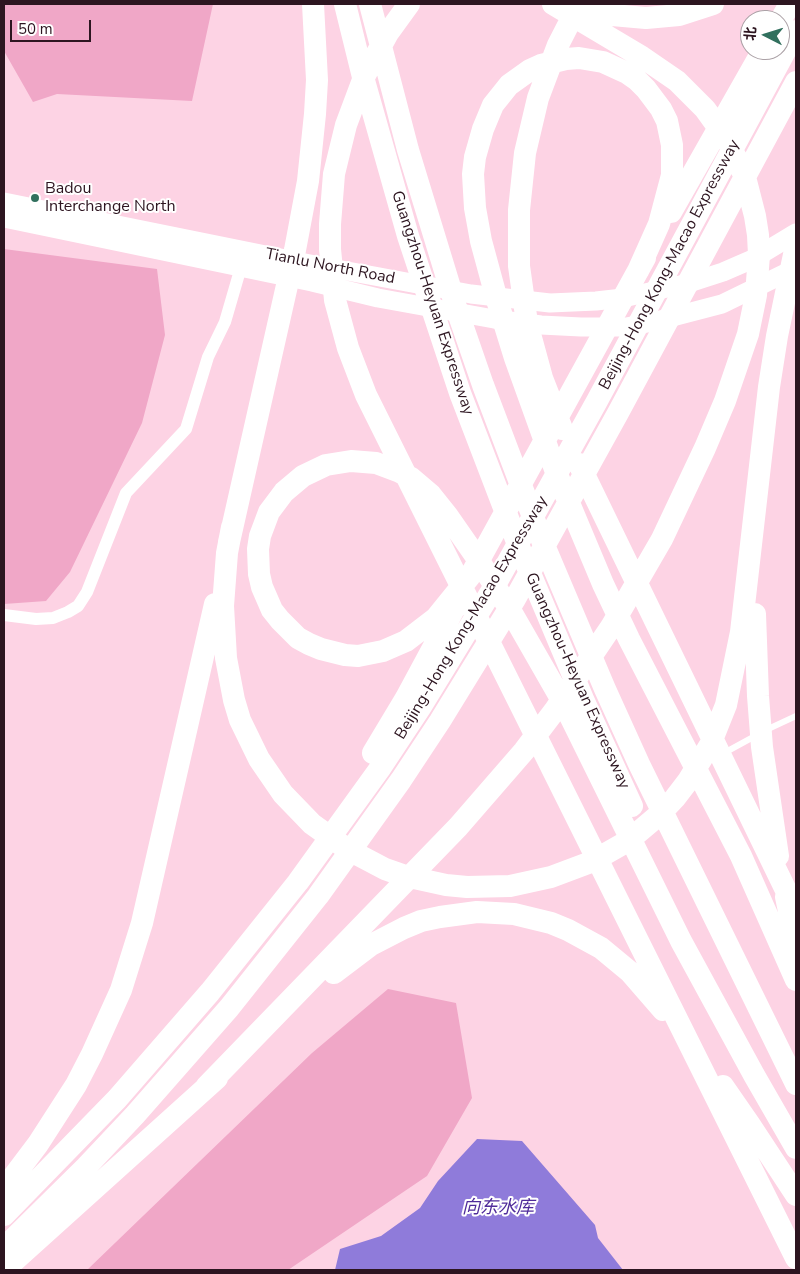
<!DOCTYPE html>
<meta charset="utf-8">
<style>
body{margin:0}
#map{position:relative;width:800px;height:1274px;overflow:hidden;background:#fdd3e4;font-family:"Nunito Sans","Noto Sans SC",sans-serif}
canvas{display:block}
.frame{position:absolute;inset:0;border:5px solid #2d1520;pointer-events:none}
.north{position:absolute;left:740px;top:10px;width:50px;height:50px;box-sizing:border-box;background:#fff;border:1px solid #aba1a6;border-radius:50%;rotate:275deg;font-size:14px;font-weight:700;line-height:20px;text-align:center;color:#2d1520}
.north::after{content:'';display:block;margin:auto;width:18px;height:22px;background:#31705e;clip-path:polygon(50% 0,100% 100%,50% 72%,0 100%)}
.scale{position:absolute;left:10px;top:20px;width:81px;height:22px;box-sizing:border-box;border:2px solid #2d1520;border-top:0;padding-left:6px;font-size:15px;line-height:18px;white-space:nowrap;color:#2d1520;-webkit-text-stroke:4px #fff;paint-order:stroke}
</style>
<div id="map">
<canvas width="800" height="1274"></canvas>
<div class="frame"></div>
<div class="north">北</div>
<div class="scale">50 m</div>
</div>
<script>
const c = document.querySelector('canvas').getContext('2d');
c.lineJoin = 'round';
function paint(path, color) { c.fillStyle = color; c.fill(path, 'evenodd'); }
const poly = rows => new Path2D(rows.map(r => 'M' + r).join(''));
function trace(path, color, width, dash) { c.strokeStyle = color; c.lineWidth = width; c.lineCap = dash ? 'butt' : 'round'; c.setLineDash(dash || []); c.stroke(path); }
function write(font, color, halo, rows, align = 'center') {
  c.font = font + ' "Nunito Sans","Noto Sans SC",sans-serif'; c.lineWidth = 4; c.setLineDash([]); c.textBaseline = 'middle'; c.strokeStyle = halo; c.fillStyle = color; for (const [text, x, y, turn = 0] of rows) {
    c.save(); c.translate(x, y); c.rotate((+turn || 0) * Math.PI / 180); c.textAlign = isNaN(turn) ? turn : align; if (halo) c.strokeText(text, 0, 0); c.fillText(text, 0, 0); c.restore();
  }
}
const green = poly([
 [4,4,213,4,192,101,57,94,33,102,4,51],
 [4,249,157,269,165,335,142,423,70,572,46,601,4,604],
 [388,989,456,1003,472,1098,427,1176,288,1270,87,1270,312,1053]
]);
const water = poly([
 [477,1139,522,1141,595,1225,598,1238,623,1270,335,1270,340,1249,381,1236,420,1208,438,1181]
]);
const service = poly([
 [766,730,796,716],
 [724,753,757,735]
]);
const minor = poly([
 [4,615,36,619,53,618,68,612,78,606,87,592,126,493,186,429,208,357,225,322,241,267]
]);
const primary = poly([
 [4,202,315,265,471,294,550,303,596,301,623,298,689,283,723,272,753,259,796,233],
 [4,218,312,282,378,298,494,319,541,325,581,327,626,327,653,322,722,304,796,268]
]);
const motorway = poly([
 [345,4,363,77,408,236,460,393,519,547,583,699,632,806],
 [370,4,408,150,456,307,483,385,541,538,605,689,639,764,796,1084],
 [409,4,388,33,364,77,346,125,334,174,330,224,330,249,335,300,348,348,366,395,796,1258],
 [576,4,612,15,646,18,679,15,713,4],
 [780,21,790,4],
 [671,212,763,50],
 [638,271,659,224,672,175,672,145,667,121,661,109,646,89,637,80,627,73,603,62,579,58,566,59,541,65,530,70,509,85,493,105,483,129,475,157,473,174,475,208,481,241,497,300,515,358,556,472,603,584,629,639,741,856,796,980],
 [562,429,542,378,527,323,519,266,519,210,525,153,538,98,558,45,579,4],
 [579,464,796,911],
 [232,527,227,553,223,606,226,658,234,700,240,720,259,759,283,794,312,824,347,849,385,869,405,876,446,885,467,887,510,886,551,877,591,862,628,841,660,814,675,798,688,781,710,745,726,705,741,632,769,387,777,336,796,245],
 [229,542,295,250,308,181,315,114,317,80,313,4],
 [473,571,645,258],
 [470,576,436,618,406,641,383,651,358,656,345,655,321,649,309,644,298,638,280,620,272,610,262,587,259,574,258,549,260,536,269,512,284,492,303,476,326,465,351,461,376,463,400,472,411,478,431,495,447,515,479,561,509,608,564,704,681,941,754,1075,796,1148],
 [755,614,758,696,762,747,778,856],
 [373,753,406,698,455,607],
 [786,897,796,944],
 [334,973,371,945,404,928,421,921,440,917,477,912,514,914,551,923,568,930,601,948,630,972,663,1010],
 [723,1086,750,1125,796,1195],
 [206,1087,458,827,524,751,555,710,611,627,662,539,705,448,725,401,748,334,756,295,759,255,758,235,755,216,745,177,728,141,705,109,677,81,642,57,553,4],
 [4,1189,38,1144,76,1085,92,1054,121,990,142,923,215,604],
 [4,1215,117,1099,210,992,298,882,381,767,420,708,494,587,597,401,796,31],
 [4,1248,86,1167,135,1115,229,1008,318,896,401,780,440,721,515,599,618,413,796,82],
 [4,1270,217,1078]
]);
const markers = [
 [35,198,5,"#31705e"]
];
const poiNames = [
 ["Badou",45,189],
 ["Interchange North",45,207]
];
const streetNames = [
 ["Beijing-Hong Kong-Macao Expressway",670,265,-62],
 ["Tianlu North Road",330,267,11],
 ["Guangzhou-Heyuan Expressway",432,303,72],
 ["Beijing-Hong Kong-Macao Expressway",472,618,-59],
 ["Guangzhou-Heyuan Expressway",577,681,66]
];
const waterNames = [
 ["向东水库",498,1209]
];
paint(green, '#f0a7c7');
paint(water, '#8f7bda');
trace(service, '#fff', 6);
trace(minor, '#fff', 12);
trace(primary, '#fff', 19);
trace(motorway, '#fff', 22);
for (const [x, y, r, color] of markers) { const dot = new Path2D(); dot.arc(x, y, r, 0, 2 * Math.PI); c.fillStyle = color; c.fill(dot); trace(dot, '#fff', 2); }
write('16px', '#2d1520', '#fff', poiNames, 'left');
write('16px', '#2d1520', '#fff', streetNames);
write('italic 18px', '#4f2b9a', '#fff', waterNames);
</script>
